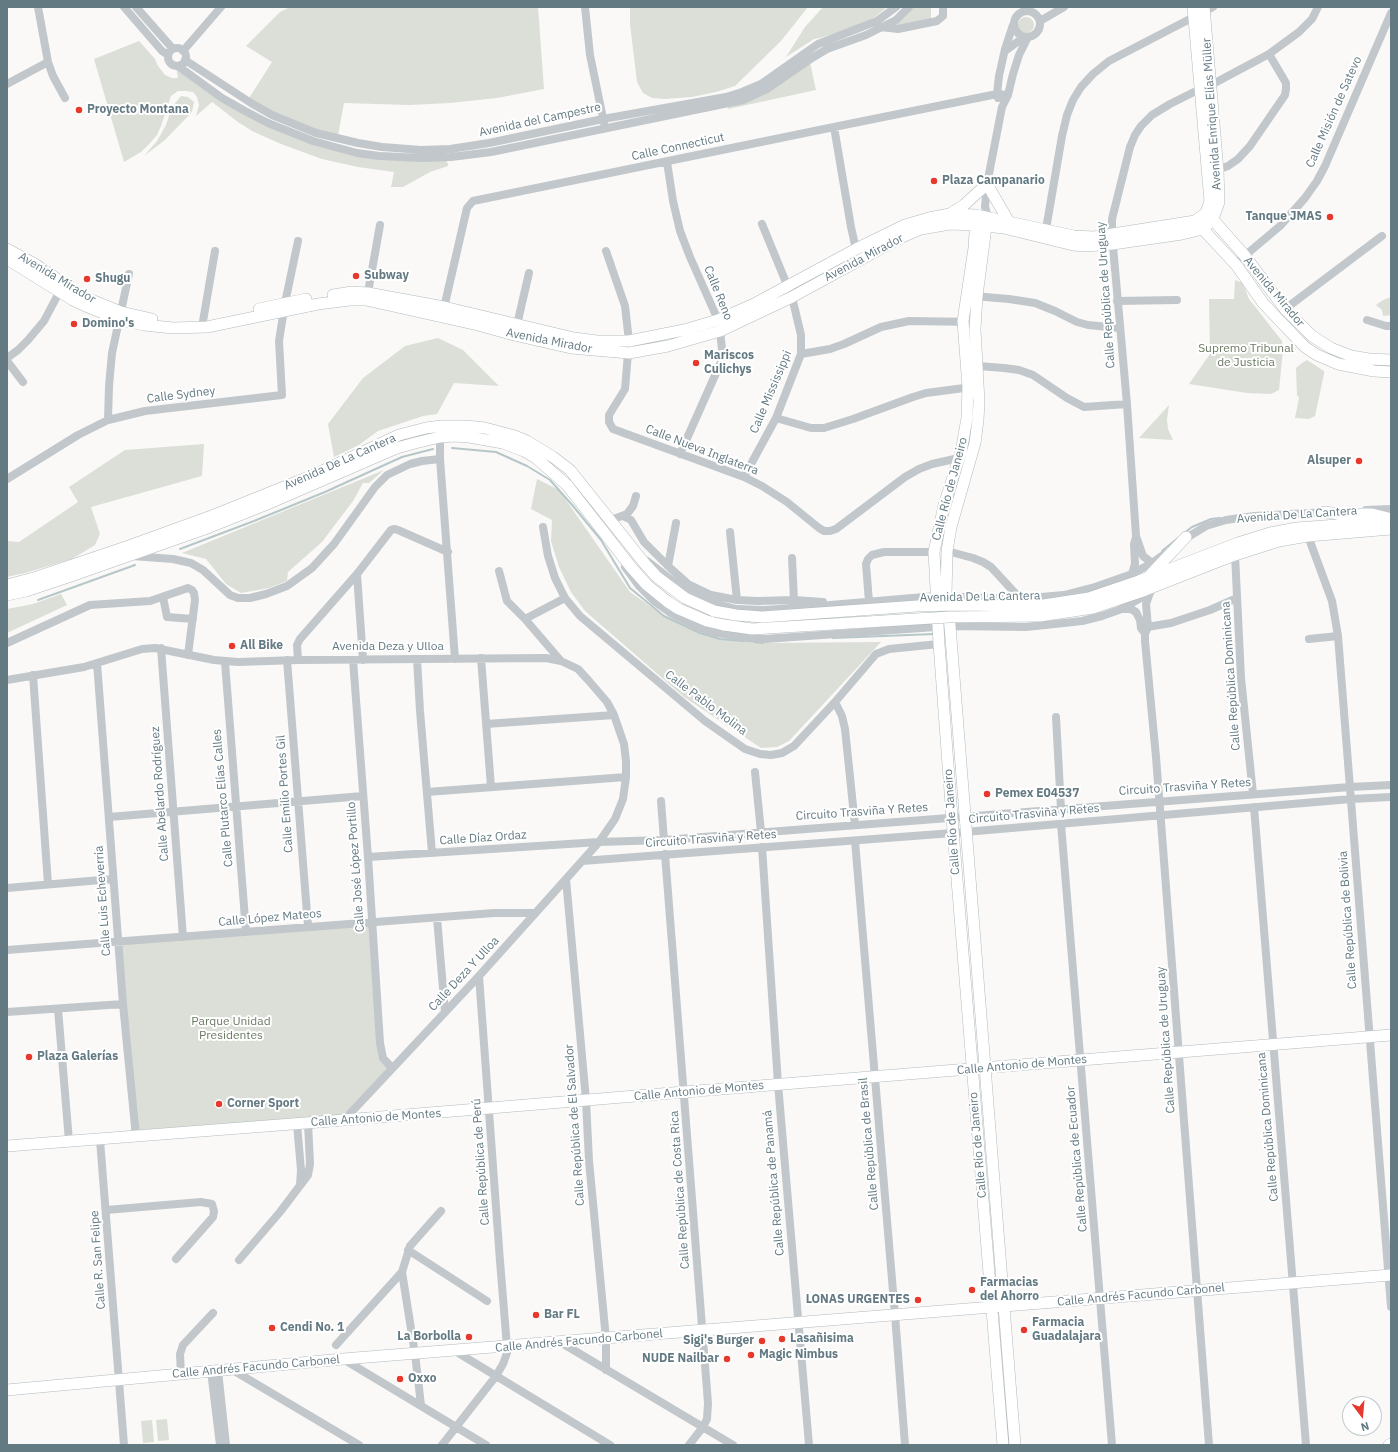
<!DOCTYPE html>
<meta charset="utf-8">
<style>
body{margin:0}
#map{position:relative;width:1398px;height:1452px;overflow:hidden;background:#faf9f8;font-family:"IBM Plex Sans",sans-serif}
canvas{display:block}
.frame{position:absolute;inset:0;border:8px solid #647a83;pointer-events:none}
.north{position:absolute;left:1342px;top:1396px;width:40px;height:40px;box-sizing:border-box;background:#fff;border:1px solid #c1cacd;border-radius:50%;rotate:164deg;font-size:11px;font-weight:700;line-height:16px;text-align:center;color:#647a83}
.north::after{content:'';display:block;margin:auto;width:14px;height:18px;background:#e6392b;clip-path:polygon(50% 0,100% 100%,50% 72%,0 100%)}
</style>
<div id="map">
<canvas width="1398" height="1452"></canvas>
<div class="frame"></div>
<div class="north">N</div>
</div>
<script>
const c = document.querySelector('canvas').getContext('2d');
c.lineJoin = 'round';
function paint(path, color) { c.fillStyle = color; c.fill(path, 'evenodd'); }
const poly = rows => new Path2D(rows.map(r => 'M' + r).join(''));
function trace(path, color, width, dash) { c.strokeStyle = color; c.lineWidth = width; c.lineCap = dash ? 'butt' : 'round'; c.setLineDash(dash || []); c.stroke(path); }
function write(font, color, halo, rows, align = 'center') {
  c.font = font + ' "IBM Plex Sans",sans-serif'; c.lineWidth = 4; c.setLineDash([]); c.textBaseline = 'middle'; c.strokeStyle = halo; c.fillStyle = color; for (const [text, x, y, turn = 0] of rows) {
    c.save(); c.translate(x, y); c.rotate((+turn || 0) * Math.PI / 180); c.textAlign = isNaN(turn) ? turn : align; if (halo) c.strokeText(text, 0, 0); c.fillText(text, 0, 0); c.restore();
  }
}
const green = poly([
 [290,7,538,7,544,89,497,98,450,103,409,105,344,103,337,141,246,103,272,62,246,46,280,12],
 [630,7,808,7,781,41,735,86,716,92,692,97,664,99,652,98,643,93,637,82,630,24],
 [823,7,887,7,875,17,855,27,820,38,814,39,786,57,805,27],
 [906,7,931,7,931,21,900,30,876,32],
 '1018 25a8 8 0 1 1 16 0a8 8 0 1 1-16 0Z',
 [139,41,155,59,158,66,165,75,172,78,178,78,176,67,217,95,328,148,444,157,448,164,448,166,430,172,403,187,391,187,394,172,358,167,322,159,281,144,252,131,238,122,212,102,196,116,199,105,197,97,193,92,186,91,178,91,171,96,161,126,157,135,150,143,141,152,124,162,94,59],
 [809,58,816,90,728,109,727,103],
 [181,96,188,97,194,102,192,112,165,140,144,156,157,141,166,125,172,107],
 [1235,280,1243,283,1249,299,1282,341,1283,350,1279,390,1271,394,1247,393,1189,384,1210,354,1209,299,1234,299],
 [1391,297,1391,315,1383,316,1382,310,1376,305,1383,300],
 [438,338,463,350,499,386,454,383,437,414,423,416,378,431,359,445,334,457,328,424,363,378,405,346],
 [1307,360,1324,371,1324,374,1315,416,1309,419,1295,418,1299,398,1297,395,1296,368,1302,363],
 [1169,405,1167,420,1168,429,1173,440,1139,438],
 [204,444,202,476,91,507,100,534,95,545,72,559,25,573,7,577,7,541,19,542,78,502,69,487,125,450],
 [384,470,369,483,363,483,353,501,322,542,288,572,287,581,269,588,241,593,226,584,206,559,182,553],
 [537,479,559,490,630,592,664,616,700,633,720,639,760,643,881,642,789,741,777,747,761,748,684,697,585,611,571,592,559,567,551,541,552,520,531,509],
 [61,594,67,605,7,633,7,609,33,604],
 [373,920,384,1061,391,1069,346,1118,137,1135,118,939],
 [167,1419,169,1440,158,1441,156,1420],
 [152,1420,154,1442,143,1443,141,1421]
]);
const stream = poly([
 [452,448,496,452,527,466,550,480,573,506,601,540,630,588,664,616,700,633,720,639,743,641],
 [1184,533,1192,527,1211,519,1220,518],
 [180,549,254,521,325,492,402,457,433,449],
 [1162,551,1178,538],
 [38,600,135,565],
 [833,638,934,634],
 [754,642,763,643]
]);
const minor = poly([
 [38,7,48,62,53,76,65,98],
 [124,7,162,51,168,55],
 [136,7,173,49],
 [585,7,590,55,604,123],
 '1014 24a13 13 0 1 1 26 0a13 13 0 1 1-26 0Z',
 [1040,21,1064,7],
 [881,27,898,29,937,21,943,16,943,7],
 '168 57a9 9 0 1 1 18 0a9 9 0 1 1-18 0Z',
 [183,51,221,7],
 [1005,51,1024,37],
 [185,60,251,103,272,115,316,133,358,143,382,147,421,150,450,149,489,143,603,119,726,97,742,92,761,84,818,44,877,21,896,7],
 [178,66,222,98,245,111,268,123,313,141,357,153,379,156,422,158,451,157,491,152,743,100,767,89,812,58,827,49,866,35,896,20,909,7],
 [7,84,48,62],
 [1211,85,1269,54,1299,32,1312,19,1318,7],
 [998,98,997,94,999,76,1005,49,1013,25],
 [834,127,851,227,857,254],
 [667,162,673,201,680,231,690,257,718,320,720,331,722,349,721,362,680,454],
 [1214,171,1228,166,1238,159,1250,146,1285,95,1286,89,1286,83,1269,54],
 [988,217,985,207,987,184,1002,107,1008,95,1013,74,1019,55,1028,37],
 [1045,235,1062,136,1067,115,1073,100,1081,87,1093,74,1109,61,1213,7],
 [606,251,625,306,629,341,625,389,609,415,609,422,613,429,744,477,762,486,787,502,819,528,824,531,830,531,836,529,905,477,919,469,932,464,959,458],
 [1235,264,1280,226,1305,198,1317,181,1325,166,1391,13],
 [973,296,1009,299,1035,303,1055,311,1077,322,1088,325,1119,328],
 [367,298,380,225],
 [1117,301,1177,300],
 [1285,309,1382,236],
 [443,312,467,208,473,201,834,127,997,94,1008,95],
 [1367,320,1386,326,1391,326],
 [202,327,215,251],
 [516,329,529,273],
 [801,354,830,349,844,344,881,327,909,321,976,322],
 [7,358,18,350,28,340,44,321,62,287],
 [7,361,23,382],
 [978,366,1004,368,1019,370,1033,375,1067,398,1084,407,1127,404],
 [776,418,811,428,824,428,853,419,913,397,926,393,972,387],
 [108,420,109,386,112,353,129,274],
 [440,437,440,459,455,659],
 [744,477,776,418,801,354,801,335,792,297,762,224],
 [7,479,78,435,108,420,145,411,282,395,279,341,285,303,298,241],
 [1366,510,1391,509],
 [623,516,631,520,644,542,668,566,688,584,711,595,737,600,758,601,794,600,823,602],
 [611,520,627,514,633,506,636,496],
 [543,527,548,556,555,578,565,598,580,616,705,721,745,749,760,754,771,755,782,753,794,746,835,702,876,654,889,649,939,644],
 [730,532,737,600],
 [1308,536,1332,601,1338,636,1391,1307],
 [1183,540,1206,526,1226,520,1254,516,1328,512],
 [947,551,973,558,983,562,991,567,1015,593],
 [1235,555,1241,678,1253,794],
 [132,556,173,559,191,563,203,570,230,595,238,598,250,598,266,594,287,586,312,568,334,544,375,487,387,475,410,464,422,461,440,459],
 [792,558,794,600],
 [647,561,684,590,709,602,736,609,764,610,795,608,936,596,1018,599,1064,595,1095,587,1132,574,1152,563,1166,553],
 [1152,563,1143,556,1136,536,1127,404,1112,235,1112,219,1130,147,1135,135,1141,126,1152,115,1170,104,1200,89],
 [668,566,676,523],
 [625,567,639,586,654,601,672,614,696,626,711,632,747,638,765,639,950,626,1026,627,1064,623,1082,621,1102,616,1119,610,1150,593],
 [499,571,507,601,525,619,561,661],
 [357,574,363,660],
 [1132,574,1135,564,1134,544,1136,537],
 [1150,593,1146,604,1148,627,1145,634,1145,641,1156,757,1209,1445],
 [163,597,167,617,193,619],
 [869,602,866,564,868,559,872,555,884,552,934,552],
 [1122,609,1131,609,1136,612,1140,620,1141,628,1144,632],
 [525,619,565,598],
 [1141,628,1171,623,1210,610,1237,598],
 [1309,639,1338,636],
 [7,643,90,605,150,601,188,588,192,590,194,593,195,600,188,655],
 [161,648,183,937],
 [481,658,491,787],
 [417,659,420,711,432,853],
 [287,660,308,926],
 [298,660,297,645,300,639,357,574,391,530,395,529,398,530,448,552],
 [353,660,368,857,380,1043,383,1058,392,1068],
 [225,662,246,932],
 [97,663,123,1004,136,1137],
 [33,675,48,884],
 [7,680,84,667,142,649,155,648,214,660,238,662,298,660,546,658,561,661,578,669,589,681,607,702,614,715,624,744,626,761,626,777,623,799,615,819,599,842,566,879,479,976,344,1120],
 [835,702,842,716,845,729,855,825],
 [1056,717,1061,809],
 [486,724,614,715],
 [755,772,761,832],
 [427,792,626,777],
 [661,801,664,840],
 [1254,807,1306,1445],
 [109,817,363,796],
 [1061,824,1112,1445],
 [855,841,895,1315,905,1445],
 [762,847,778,1084,809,1445],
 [665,854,708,1403,707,1419,703,1427,689,1445],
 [368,857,599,842,664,840,1350,787,1391,785],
 [582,861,953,833,1351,799,1391,797],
 [566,879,586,1100,589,1161,606,1339,606,1370],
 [7,888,113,879],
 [437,918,445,1012],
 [7,950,494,913,535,913],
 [58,1009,69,1141],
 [7,1012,123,1004],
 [297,1124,301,1170,300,1185],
 [100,1140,124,1445],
 [106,1210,201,1202,212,1204,214,1211,213,1217,176,1259],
 [408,1250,487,1301],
 [239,1260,280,1212,308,1175,310,1164,308,1123],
 [402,1272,415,1354,421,1405],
 [560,1342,733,1445],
 [336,1345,402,1272,410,1246,441,1211],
 [455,1351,610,1445],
 [343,1359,486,1445],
 [231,1369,359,1445],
 [211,1371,220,1445],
 [218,1371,226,1445],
 [181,1374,180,1354,183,1345,213,1313],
 [442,1445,496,1376,503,1364,507,1353,507,1347,500,1261,479,976]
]);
const major = poly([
 [1193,7,1210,201,1206,213],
 [950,214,964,205,987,184,1009,222],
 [1209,215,1245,256,1285,309,1312,336,1331,348,1351,356,1369,359,1391,360],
 [976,218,974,248,963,321,968,387,967,418,961,452,944,505,934,552,939,644,952,818,1003,1445],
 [987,219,977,296,975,329,979,402,978,420,975,443,951,527,947,551,946,596,950,626,1015,1445],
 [1198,224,1237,266,1263,303,1280,321,1305,347,1317,355,1338,364,1374,371,1391,372],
 [7,249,35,264,82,296,121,312,152,319],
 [7,259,73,300,88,307,120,320,144,325,173,328,207,327,318,304,350,300,366,300,478,325,514,335,571,348,629,353,668,346,720,331,792,297,902,237,921,229,950,224,975,225,1004,228,1073,245,1086,246,1113,244,1182,234,1203,229,1213,219,1219,202,1218,171,1204,7],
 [333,295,352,292,368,293,444,307,574,338,597,341,629,341,684,330,718,320,754,304,856,249,905,225,929,218,950,214,976,215,1074,236,1094,237,1195,221,1206,213],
 [259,309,306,299],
 [1324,512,1339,514,1372,514,1388,518],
 [1151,574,1186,537],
 [1139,581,1238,543,1270,533,1297,528,1391,521],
 [7,585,37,577,129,546,209,517,316,474,399,435,426,428,441,426,466,426,485,428,515,436,527,441,553,457,570,470,645,564,657,577,685,598,714,611],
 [1143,591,1235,555,1279,541,1308,536,1391,529],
 [7,595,26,591,71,576,210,527,265,505,397,448,415,443,440,437,455,436,469,437,503,443,524,451,536,458,567,485,631,567,647,585,668,602,679,609,707,621,724,625],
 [7,1146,344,1120,684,1092,1391,1035],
 [7,1390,343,1359,1391,1275],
 [1389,1445,1391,1444]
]);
const majorBridge = poly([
 [714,611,736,615,762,617,917,606,956,605,1037,606,1089,598,1139,581],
 [724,625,752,629,949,617,1040,616,1093,608,1143,591]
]);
const markers = [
 [79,110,4,"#e6392b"],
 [934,181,4,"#e6392b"],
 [1330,217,4,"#e6392b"],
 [356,276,4,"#e6392b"],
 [87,279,4,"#e6392b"],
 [74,324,4,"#e6392b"],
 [696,363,4,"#e6392b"],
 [1359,461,4,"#e6392b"],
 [232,646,4,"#e6392b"],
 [987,794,4,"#e6392b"],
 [29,1057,4,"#e6392b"],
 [219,1104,4,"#e6392b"],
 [972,1290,4,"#e6392b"],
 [918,1300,4,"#e6392b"],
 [536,1315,4,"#e6392b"],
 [272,1328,4,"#e6392b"],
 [1024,1330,4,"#e6392b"],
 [469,1337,4,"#e6392b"],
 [782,1339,4,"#e6392b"],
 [762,1341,4,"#e6392b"],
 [751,1355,4,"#e6392b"],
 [727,1359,4,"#e6392b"],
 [400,1379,4,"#e6392b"]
];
const poiNames = [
 ["Proyecto Montana",87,110],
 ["Plaza Campanario",942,181],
 ["Tanque JMAS",1322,217,"right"],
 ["Subway",364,276],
 ["Shugu",95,279],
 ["Domino's",82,324],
 ["Mariscos",704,356],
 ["Culichys",704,370],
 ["Alsuper",1351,461,"right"],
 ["All Bike",240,646],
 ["Pemex E04537",995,794],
 ["Plaza Galerías",37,1057],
 ["Corner Sport",227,1104],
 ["Farmacias",980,1283],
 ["del Ahorro",980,1297],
 ["LONAS URGENTES",910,1300,"right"],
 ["Bar FL",544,1315],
 ["Farmacia",1032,1323],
 ["Guadalajara",1032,1337],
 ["Cendi No. 1",280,1328],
 ["La Borbolla",461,1337,"right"],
 ["Lasañisima",790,1339],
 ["Sigi's Burger",754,1341,"right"],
 ["Magic Nimbus",759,1355],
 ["NUDE Nailbar",719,1359,"right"],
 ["Oxxo",408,1379]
];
const streetNames = [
 ["Calle Misión de Satevo",1334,112,-66],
 ["Avenida Enrique Elías Müller",1212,114,-94],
 ["Avenida del Campestre",540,120,-12],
 ["Calle Connecticut",678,147,-12],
 ["Avenida Mirador",864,258,-28],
 ["Avenida Mirador",57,278,31],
 ["Avenida Mirador",1274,292,50],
 ["Calle Reno",718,293,68],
 ["Calle República de Uruguay",1106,295,-94],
 ["Avenida Mirador",549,341,11],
 ["Calle Mississippi",771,392,-67],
 ["Calle Sydney",181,395,-7],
 ["Calle Nueva Inglaterra",702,450,21],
 ["Avenida De La Cantera",340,462,-24],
 ["Calle Río de Janeiro",950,489,-75],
 ["Avenida De La Cantera",1297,515,-4],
 ["Avenida De La Cantera",980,597,-1],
 ["Avenida Deza y Ulloa",388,647],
 ["Calle República Dominicana",1231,676,-94],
 ["Calle Pablo Molina",706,703,37],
 ["Circuito Trasviña Y Retes",1185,787,-4],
 ["Calle Abelardo Rodríguez",160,794,-94],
 ["Calle Emilio Portes Gil",285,794,-94],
 ["Calle Plutarco Elías Calles",223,798,-95],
 ["Circuito Trasviña Y Retes",862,812,-4],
 ["Circuito Trasviña y Retes",1034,814,-5],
 ["Calle Río de Janeiro",952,822,-94],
 ["Calle Díaz Ordaz",483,838,-4],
 ["Circuito Trasviña y Retes",711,839,-4],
 ["Calle José López Portillo",356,867,-94],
 ["Calle Luis Echeverría",103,901,-94],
 ["Calle López Mateos",270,918,-5],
 ["Calle República de Bolivia",1348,920,-94],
 ["Calle Deza Y Ulloa",464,974,-47],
 ["Calle República de Uruguay",1166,1040,-94],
 ["Calle Antonio de Montes",1022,1065,-5],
 ["Calle Antonio de Montes",699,1091,-5],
 ["Calle Antonio de Montes",376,1118,-4],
 ["Calle República de El Salvador",575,1125,-94],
 ["Calle República Dominicana",1268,1127,-95],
 ["Calle República de Brasil",869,1144,-95],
 ["Calle Río de Janeiro",978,1145,-95],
 ["Calle República de Ecuador",1077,1159,-95],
 ["Calle República de Perú",481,1162,-94],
 ["Calle República de Panamá",774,1183,-95],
 ["Calle República de Costa Rica",680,1190,-94],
 ["Calle R. San Felipe",98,1260,-94],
 ["Calle Andrés Facundo Carbonel",1141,1295,-5],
 ["Calle Andrés Facundo Carbonel",579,1341,-5],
 ["Calle Andrés Facundo Carbonel",256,1367,-5]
];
const parkNames = [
 ["Supremo Tribunal",1246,349],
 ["de Justicia",1246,363],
 ["Parque Unidad",231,1022],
 ["Presidentes",231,1036]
];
paint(green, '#dbdfd7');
trace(stream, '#b7c7c9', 2);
trace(major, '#b2babd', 12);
trace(minor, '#c1c7ca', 8);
trace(major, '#fff', 11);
trace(majorBridge, '#b2babd', 12, []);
trace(majorBridge, '#fff', 11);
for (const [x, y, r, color] of markers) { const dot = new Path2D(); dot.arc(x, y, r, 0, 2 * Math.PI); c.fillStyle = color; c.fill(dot); trace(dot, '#fff', 1.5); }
write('bold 12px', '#647a83', '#fff', poiNames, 'left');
write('12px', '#647a83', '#fff', streetNames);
write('12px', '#6b7a63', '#fff', parkNames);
</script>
